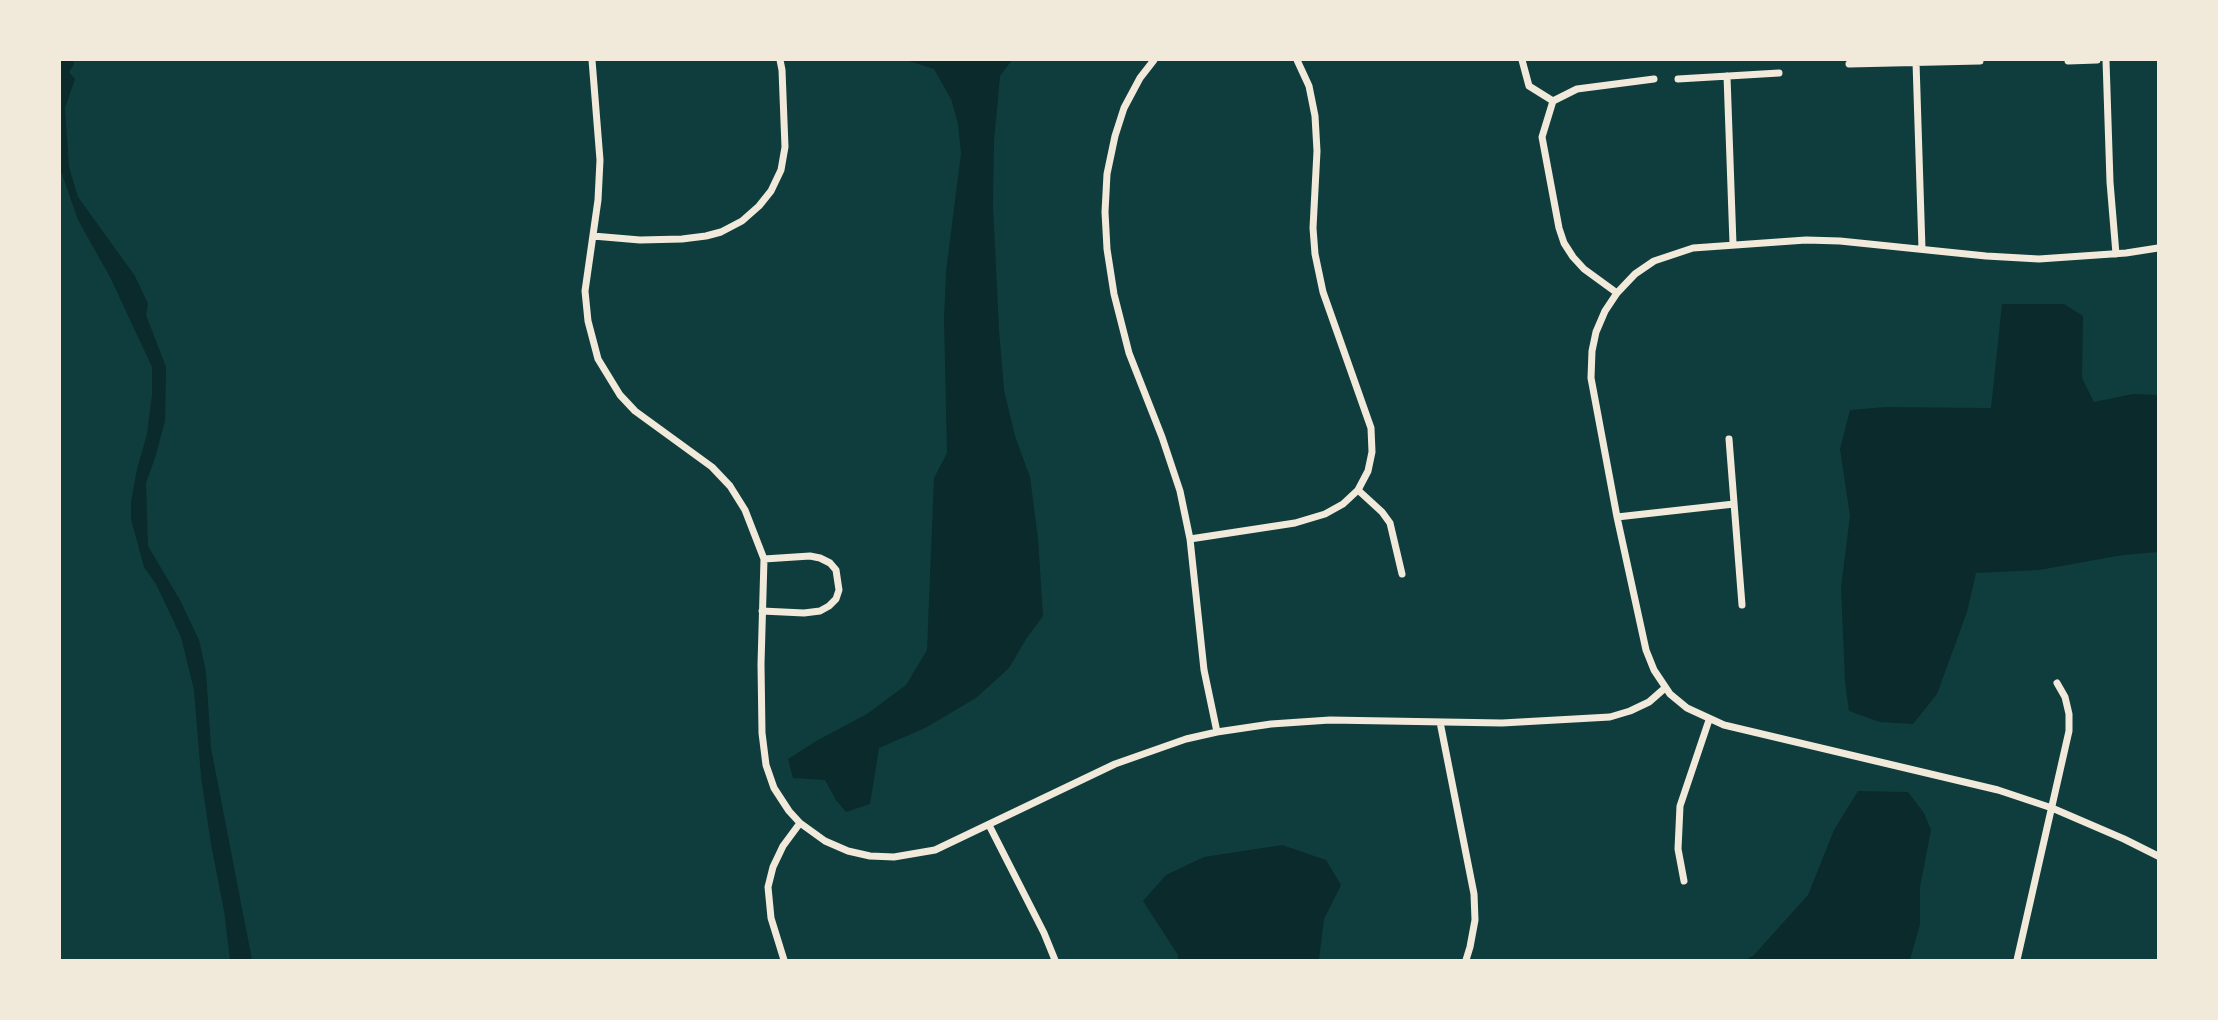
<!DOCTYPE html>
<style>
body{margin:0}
#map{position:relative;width:2218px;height:1020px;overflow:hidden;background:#0f3d3e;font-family:Cabin,sans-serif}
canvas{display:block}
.frame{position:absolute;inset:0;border:61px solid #f1e9da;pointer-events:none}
</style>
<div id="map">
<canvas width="2218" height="1020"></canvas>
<div class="frame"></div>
</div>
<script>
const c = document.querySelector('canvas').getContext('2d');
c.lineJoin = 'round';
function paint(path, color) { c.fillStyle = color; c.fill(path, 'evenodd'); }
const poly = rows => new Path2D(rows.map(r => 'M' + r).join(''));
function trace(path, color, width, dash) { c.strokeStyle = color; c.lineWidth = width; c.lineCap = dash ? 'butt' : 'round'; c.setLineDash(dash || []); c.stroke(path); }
const water = poly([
 [60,60,73,60,74,64,69,72,75,79,65,108,69,167,78,197,135,276,148,304,146,315,166,367,165,421,155,458,146,483,148,546,180,600,199,640,206,672,211,748,252,960,230,960,224,911,211,844,201,777,194,690,181,637,156,584,144,567,131,519,131,502,137,469,147,434,152,395,152,367,110,277,78,220,61,171,60,160],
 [906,60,1012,60,1000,76,994,141,993,206,999,330,1004,390,1015,436,1030,477,1038,538,1043,616,1026,639,1009,668,976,698,925,728,879,748,870,804,846,812,836,800,825,780,793,778,788,759,818,740,867,714,906,685,927,650,934,478,947,453,944,319,946,272,961,153,958,124,951,99,934,69],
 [2002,304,2064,304,2083,316,2082,378,2094,402,2133,394,2158,395,2158,552,2123,555,2039,570,1976,573,1967,612,1937,694,1913,724,1880,722,1849,711,1845,682,1841,587,1850,516,1840,449,1850,410,1886,407,1991,408],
 [1858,791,1908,792,1924,813,1931,830,1920,887,1920,924,1910,960,1746,960,1754,955,1808,895,1834,830],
 [1282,845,1326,860,1341,885,1324,919,1319,960,1178,960,1178,955,1143,901,1166,875,1204,857]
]);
const minor = poly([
 [592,60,600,160,598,200,585,291,588,321,598,359,620,395,635,411,712,467,730,486,745,510,764,559,761,664,762,733,766,765,774,788,789,811,800,823,825,841,848,851,870,856,894,857,935,850,1115,764,1186,739,1217,732,1271,724,1330,720,1502,723,1610,717,1630,711,1649,702,1665,688],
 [1154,60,1140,78,1124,108,1115,136,1107,174,1105,212,1107,249,1114,294,1129,353,1162,437,1180,491,1190,539,1204,670,1217,732],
 [1522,60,1529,86,1553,101,1542,137,1559,228,1564,243,1573,257,1584,269,1617,293],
 [2106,60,2110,182,2116,254],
 [2068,61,2097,60],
 [1916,62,1922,249],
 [1849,64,1980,61],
 [1727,76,1733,244],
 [1678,79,1779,73],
 [1553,101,1577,89,1654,79],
 [593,236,640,240,682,239,706,236,721,232,742,221,759,206,771,191,781,170,785,147,782,70,780,60],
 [2158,248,2126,253,2039,259,1986,256,1840,241,1806,240,1693,248,1654,261,1635,274,1617,293,1605,311,1596,332,1592,351,1591,378,1617,517,1646,650,1654,670,1670,694,1687,708,1724,725,1998,790,2052,808,2124,839,2158,856],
 [1729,439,1742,605],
 [1358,490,1382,512,1390,523,1402,574],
 [1617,517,1734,504],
 [1190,539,1295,523,1325,514,1343,504,1358,490,1368,471,1372,452,1371,428,1323,292,1315,254,1313,228,1317,151,1315,116,1309,86,1297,60],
 [762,611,804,613,820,611,829,606,836,599,839,590,836,570,830,563,820,558,810,556,764,559],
 [1440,722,1474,894,1475,920,1470,947,1466,960],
 [989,825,1044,933,1055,960],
 [1684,881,1678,849,1680,806,1709,720],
 [784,960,771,918,768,887,773,867,783,846,800,823],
 [2017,960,2069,731,2069,714,2065,697,2057,683]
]);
paint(water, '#0a2a2b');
trace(minor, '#f1e9da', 7);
</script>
